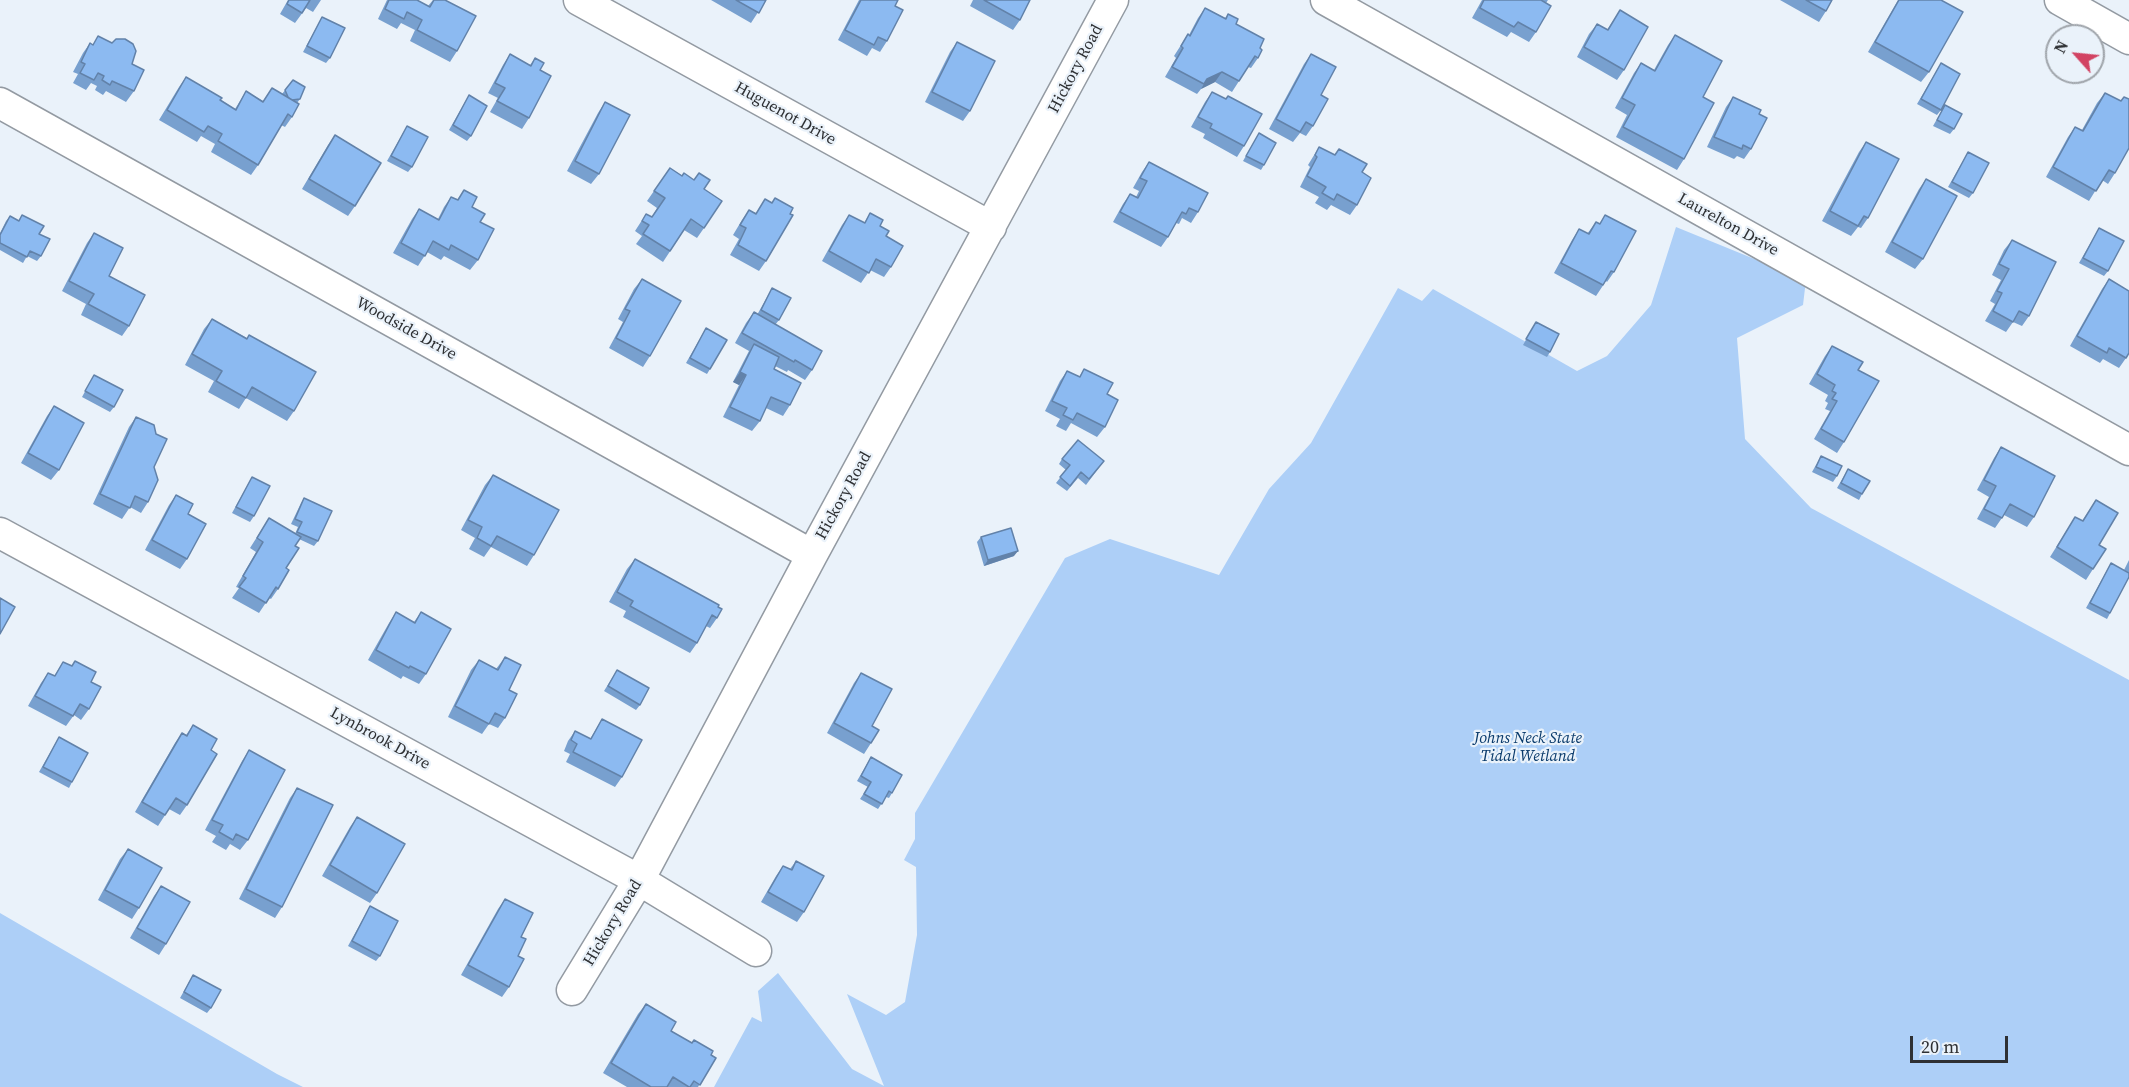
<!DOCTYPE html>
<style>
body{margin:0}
#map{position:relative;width:2129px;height:1087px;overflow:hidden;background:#eaf2fa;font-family:"Source Serif 4",serif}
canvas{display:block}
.north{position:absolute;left:2045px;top:24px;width:60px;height:60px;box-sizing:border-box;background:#eaf2fa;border:2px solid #9fa4aa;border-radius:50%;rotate:297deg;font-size:16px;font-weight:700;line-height:24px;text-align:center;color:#2e3033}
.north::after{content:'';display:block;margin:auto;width:21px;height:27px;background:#d24363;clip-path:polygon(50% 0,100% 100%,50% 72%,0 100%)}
.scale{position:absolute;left:1910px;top:1036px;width:98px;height:27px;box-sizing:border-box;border:3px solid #2e3033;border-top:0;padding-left:8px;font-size:18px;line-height:21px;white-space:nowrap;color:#2e3033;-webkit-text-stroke:4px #eaf2fa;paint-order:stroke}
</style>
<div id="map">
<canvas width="2129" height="1087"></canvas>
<div class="north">N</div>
<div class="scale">20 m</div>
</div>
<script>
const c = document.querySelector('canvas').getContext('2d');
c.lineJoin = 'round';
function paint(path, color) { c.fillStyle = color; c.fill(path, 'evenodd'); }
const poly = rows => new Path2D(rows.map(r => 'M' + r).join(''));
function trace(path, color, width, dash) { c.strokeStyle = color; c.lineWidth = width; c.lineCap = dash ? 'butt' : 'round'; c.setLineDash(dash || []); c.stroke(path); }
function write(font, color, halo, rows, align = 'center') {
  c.font = font + ' "Source Serif 4",serif'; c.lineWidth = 4.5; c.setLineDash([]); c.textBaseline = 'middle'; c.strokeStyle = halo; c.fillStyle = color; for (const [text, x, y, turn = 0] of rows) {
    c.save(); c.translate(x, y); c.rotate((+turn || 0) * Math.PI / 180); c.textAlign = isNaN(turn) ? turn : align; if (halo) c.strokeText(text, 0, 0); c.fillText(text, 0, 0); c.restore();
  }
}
const green = poly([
 [1676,227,1806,280,1803,305,1737,338,1745,439,1811,508,2129,680,2129,1087,714,1087,752,1017,762,1022,758,991,778,973,852,1069,884,1086,847,994,886,1015,905,1002,917,935,916,867,904,860,915,839,915,813,1065,558,1110,539,1219,575,1269,489,1311,443,1398,288,1422,301,1433,289,1577,371,1607,356,1651,305],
 [0,913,277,1074,303,1087,0,1087]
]);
const minor = poly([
 [579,0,991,227],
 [1326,0,2129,450],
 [2060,0,2129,39],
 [0,103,812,555],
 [0,533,639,880,756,951],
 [572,990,639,880,812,555,1113,0]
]);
const wall = poly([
 [288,0,321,0,313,12,306,8,295,23,280,14],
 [387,0,417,0,428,6,433,0,445,0,457,51,450,62,410,41,415,30,401,23,397,29,378,19],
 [711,0,766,0,751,23],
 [859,0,898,0,895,6,887,41,880,52,872,48,867,56,838,40],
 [973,0,1030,0,1020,20,1013,30,970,6],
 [1482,0,1548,0,1546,3,1536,32,1529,42,1511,32,1507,37,1472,18],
 [1780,0,1832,0,1826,11,1819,22],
 [1898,0,1941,0,1929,72,1921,82,1868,52],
 [1205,8,1225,18,1228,14,1236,24,1260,48,1258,58,1251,68,1248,67,1232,92,1215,82,1201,89,1197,94,1165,77,1176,58,1174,56,1188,34,1189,35,1198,18],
 [1620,10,1624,70,1617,80,1577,57,1589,34,1597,24,1607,30],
 [322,17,330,58,326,63,303,52],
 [1675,35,1703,97,1684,159,1677,170,1616,137,1627,115,1615,108,1634,73,1641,63,1654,70,1668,45],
 [98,36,132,64,134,91,126,102,106,91,103,95,95,90,97,86,91,83,86,90,73,83,78,74,73,72,83,53,90,43,93,45],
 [957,42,970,111,963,121,925,102,950,52],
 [510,54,530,65,535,58,540,70,529,118,522,129,490,112,498,98,488,93,503,65],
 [1311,54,1321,95,1313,126,1306,136,1300,133,1293,142,1269,129,1304,64],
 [1941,63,1941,110,1937,115,1917,104],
 [186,77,235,109,246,91,263,101,272,88,282,94,293,80,300,99,297,103,292,117,285,127,281,125,258,165,251,175,211,152,215,144,201,136,197,142,159,120,179,87],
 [1212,92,1226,99,1228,96,1244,146,1237,157,1203,138,1205,134,1191,127,1205,102],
 [2105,93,2115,173,2108,184,2102,180,2089,201,2046,177,2068,137,2075,127,2082,130,2097,103],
 [469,95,471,136,467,141,449,130],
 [1733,97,1759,114,1751,149,1744,159,1737,156,1734,159,1707,147,1726,107],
 [605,102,599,174,591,184,567,171,598,113],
 [1945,105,1954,129,1950,134,1933,126],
 [407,126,412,167,408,172,387,161],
 [1259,133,1264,165,1261,170,1243,161],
 [335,135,355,206,348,216,302,189,328,145],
 [1866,142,1868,218,1861,228,1858,227,1851,236,1822,221,1859,152],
 [1319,147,1334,155,1339,149,1362,172,1357,205,1350,215,1331,205,1327,210,1315,203,1319,197,1300,187,1310,167,1308,165],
 [1968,152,1973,193,1969,198,1948,187],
 [1149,162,1198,212,1191,223,1182,218,1179,224,1176,223,1168,237,1161,247,1113,222,1123,204,1130,194,1136,197,1139,191,1133,188,1142,172],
 [670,168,704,189,704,228,697,238,684,230,663,262,636,244,642,236,635,231,646,214,652,217,657,208,647,201],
 [1926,179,1923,259,1915,269,1885,252,1919,189],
 [464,190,480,222,478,260,470,270,444,256,441,260,427,252,418,266,393,253,412,219,419,209,438,219,444,207,451,197,457,200],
 [765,199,766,261,759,271,730,255,739,239,733,235,742,220,749,210,756,213],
 [870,213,880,226,886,236,891,267,884,277,870,270,861,283,822,261,842,225,849,215,864,223],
 [22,215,39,234,41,256,37,261,27,256,23,263,0,250,0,233,6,221,10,216,18,221],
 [1605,215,1614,272,1607,282,1606,281,1596,296,1554,273,1572,240,1579,229,1587,234,1596,222,1599,224],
 [2099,228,2108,271,2104,276,2079,263],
 [94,233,109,276,129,326,122,336,81,315,86,304,62,291,87,243],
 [2012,240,2029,316,2022,326,2013,322,2006,332,1985,321,1995,304,1990,301,2001,280,1992,275,2004,250],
 [642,279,650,356,643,367,609,348,623,322,618,319,634,289],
 [2109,279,2126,358,2119,368,2103,359,2100,363,2070,346,2102,289],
 [772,288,779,320,775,325,812,370,805,380,788,370,787,372,775,366,774,369,790,405,783,416,766,408,760,421,752,431,723,417,739,385,733,382,749,351,735,343,746,323,754,312,757,315],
 [212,319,247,338,249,335,294,411,287,421,246,398,239,409,208,392,214,381,185,365,204,329],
 [1536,322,1550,352,1547,357,1523,345],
 [706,328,710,369,707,374,686,363],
 [1832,346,1858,370,1844,442,1837,453,1814,439,1830,411,1825,409,1828,403,1825,401,1828,395,1809,384,1825,356],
 [1084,369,1107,394,1105,427,1097,437,1071,423,1066,431,1056,426,1060,419,1045,411,1060,381,1067,371,1079,377],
 [94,375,114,407,110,412,82,397],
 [54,406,59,470,51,480,21,463,47,416],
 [136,417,154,467,148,502,141,513,130,507,122,519,93,504,129,427],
 [2001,447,2034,517,2027,527,2004,515,1995,528,1977,519,1989,497,1977,490,1994,458],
 [1821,456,1837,476,1833,482,1812,472],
 [1062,459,1104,461,1086,485,1078,478,1067,491,1056,483,1066,470,1059,464],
 [1848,469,1862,494,1859,500,1837,488],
 [493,475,534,555,527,566,491,547,484,557,469,549,475,538,461,530,485,485],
 [252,477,254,516,250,522,232,513],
 [176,495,188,514,187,559,180,569,145,550,169,505],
 [304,498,318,541,314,546,299,539,295,546,278,589,271,599,269,598,259,613,232,598,239,588,236,587,256,552,250,548,269,518,295,534,298,527,291,524,301,503],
 [2096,500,2099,545,2093,569,2086,580,2050,557,2075,517,2082,521],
 [981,537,1014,556,984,566,977,542],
 [635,559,718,607,717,618,710,628,706,626,697,643,690,653,623,617,626,611,609,602,627,569],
 [2129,560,2129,577,2107,619,2086,608,2111,563,2124,570],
 [396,612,414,622,421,612,426,674,419,684,403,676,401,679,368,660,389,623],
 [505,657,509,690,505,718,498,728,489,724,482,734,448,717,471,670,479,660,496,669],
 [63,662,91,682,89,709,81,720,74,715,66,726,28,706,41,683,48,673,54,676],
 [617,670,640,705,636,710,604,691],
 [861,673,872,726,871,743,864,754,827,733,854,683],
 [602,719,622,777,615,787,566,762,570,754,564,751,568,741,575,731,590,739],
 [193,725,211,750,187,805,180,815,169,809,158,826,135,812,175,743,182,733,186,735],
 [59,737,72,782,69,788,39,772],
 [249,750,248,840,240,850,230,844,226,850,212,842,216,836,205,830,242,761],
 [871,757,892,793,889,798,886,797,878,809,860,799,868,787,857,781],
 [297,788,282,907,275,918,239,899,290,798],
 [357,817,377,893,370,903,322,876,350,827],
 [128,849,139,908,132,919,98,900,120,859],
 [796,861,804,912,797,922,761,902,776,876,783,866,790,869],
 [161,886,166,944,159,955,130,938,154,896],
 [505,899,521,937,518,956,509,987,502,997,461,975,498,909],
 [370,906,380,956,376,961,348,946],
 [193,975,211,1008,207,1013,180,998],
 [646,1004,671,1031,692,1043,694,1040,711,1055,716,1058,698,1087,627,1087,603,1073,638,1014]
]);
const shadedWall = poly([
 [1222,72,1215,82,1201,89,1207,79],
 [740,372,746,375,739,385,733,382],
 [1018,551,1014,556,984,566,988,560]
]);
const building = poly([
 [289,0,310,0,302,13,287,4,289,0],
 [389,0,417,0,430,7,434,0,445,0,476,16,457,51,417,30,422,20,407,12,404,19,385,9,389,0],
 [736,0,766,0,759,13,736,0],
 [861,0,898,0,895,6,903,10,887,41,878,37,874,45,845,30,861,0],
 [984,0,1030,0,1020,20,984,0],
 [1484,0,1541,0,1551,6,1536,32,1518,22,1514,27,1480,8,1484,0],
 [1806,0,1832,0,1826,11,1806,0],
 [1899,0,1941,0,1963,12,1929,72,1875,42,1899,0],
 [1205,8,1226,19,1228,14,1238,19,1236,24,1264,39,1260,48,1262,50,1258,58,1255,56,1239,81,1222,72,1207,79,1204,84,1172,67,1183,48,1181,46,1188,34,1190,36,1205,8],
 [1620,10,1648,27,1624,70,1584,47,1597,24,1608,30,1620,10],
 [322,17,345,28,330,58,307,46,322,17],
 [1675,35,1722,61,1703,97,1714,103,1684,159,1623,127,1635,105,1622,98,1641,63,1655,71,1675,35],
 [98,36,112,43,116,39,125,39,133,44,136,51,132,64,144,70,134,91,112,81,110,85,102,80,104,76,98,73,94,80,80,73,85,64,81,62,90,43,93,45,98,36],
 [957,42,995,61,970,111,932,92,957,42],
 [510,54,531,66,535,58,544,63,540,70,551,76,529,118,497,101,505,88,495,83,510,54],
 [1311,54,1336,67,1321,95,1328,99,1313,126,1306,122,1300,132,1276,119,1311,54],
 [1941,63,1960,74,1941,110,1921,99,1941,63],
 [186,77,222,98,220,100,236,110,246,91,263,102,272,88,299,104,292,117,288,114,258,165,218,141,222,134,208,126,204,132,167,110,186,77],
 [293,80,305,87,300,99,292,100,288,97,285,90,293,80],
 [1212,92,1226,99,1228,96,1262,114,1244,146,1210,128,1212,124,1198,117,1212,92],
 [2105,93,2121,101,2124,97,2129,99,2129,148,2115,173,2109,170,2096,191,2053,167,2075,127,2083,131,2105,93],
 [469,95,487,106,471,136,453,125,469,95],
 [1733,97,1761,110,1759,114,1767,118,1751,149,1743,145,1742,149,1714,137,1733,97],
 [605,102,630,115,599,174,575,161,605,102],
 [1945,105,1962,114,1954,129,1937,120,1945,105],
 [407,126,428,137,412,167,391,156,407,126],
 [1259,133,1276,143,1264,165,1246,156,1259,133],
 [335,135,381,163,355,206,309,179,335,135],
 [1866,142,1899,159,1868,218,1864,216,1858,226,1830,211,1866,142],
 [1319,147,1335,155,1339,149,1367,164,1362,172,1371,178,1357,205,1337,194,1334,200,1322,193,1326,187,1307,176,1317,157,1315,155,1319,147],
 [1968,152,1989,163,1973,193,1952,182,1968,152],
 [1149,162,1208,193,1198,212,1189,208,1186,214,1182,212,1168,237,1120,212,1130,194,1138,198,1147,181,1140,178,1149,162],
 [670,168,682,176,684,173,694,180,699,173,710,180,704,189,722,201,704,228,691,219,670,251,643,234,649,225,642,221,646,214,652,217,665,198,654,191,670,168],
 [1926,179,1957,196,1923,259,1892,242,1926,179],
 [464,190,477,197,472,207,485,214,480,222,494,229,478,260,451,245,449,250,433,241,425,256,401,243,419,209,439,220,451,197,458,200,464,190],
 [775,198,793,208,790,214,793,215,766,261,738,245,746,228,740,225,749,210,756,214,765,199,772,203,775,198],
 [870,213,883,220,880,226,889,231,886,236,903,246,891,267,876,259,869,273,829,251,849,215,865,223,870,213],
 [22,215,44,226,39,234,50,239,41,256,30,251,27,257,0,243,0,235,10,216,19,221,22,215],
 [1605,215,1636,231,1614,272,1611,271,1603,285,1561,263,1579,229,1589,234,1596,222,1600,224,1605,215],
 [2099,228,2124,241,2108,271,2083,258,2099,228],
 [94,233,123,248,109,276,145,295,129,326,88,304,94,294,69,281,94,233],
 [2012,240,2056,262,2029,316,2019,311,2013,322,1993,311,2002,293,1997,291,2009,269,1999,264,2012,240],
 [642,279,681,301,650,356,616,338,630,311,625,309,642,279],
 [2109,279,2129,291,2129,353,2126,358,2109,348,2107,353,2077,336,2109,279],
 [772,288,791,298,779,320,761,310,772,288],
 [754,312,822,351,812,370,795,360,794,362,742,333,754,312],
 [212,319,247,339,249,335,316,372,294,411,252,387,246,398,216,381,222,371,192,354,212,319],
 [1536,322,1559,334,1550,352,1526,339,1536,322],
 [706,328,727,340,710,369,690,358,706,328],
 [754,344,779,357,774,369,801,383,790,405,771,397,760,421,730,407,746,375,740,372,754,344],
 [1832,346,1863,362,1858,370,1879,381,1844,442,1821,429,1837,401,1832,399,1836,393,1832,391,1835,385,1817,374,1832,346],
 [1084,369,1113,383,1107,394,1118,400,1105,427,1077,413,1073,420,1063,415,1067,408,1052,401,1067,371,1080,377,1084,369],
 [94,375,123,390,114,407,85,391,94,375],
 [54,406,84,423,59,470,28,453,54,406],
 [136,417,154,425,156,434,167,439,154,467,158,480,148,502,135,496,130,508,100,494,136,417],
 [1078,440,1104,461,1089,479,1081,472,1070,486,1060,477,1070,465,1062,459,1078,440],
 [2001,447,2055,476,2034,517,2010,504,2002,518,1984,509,1996,486,1984,480,2001,447],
 [1821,456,1842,466,1837,476,1816,467,1821,456],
 [1848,469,1870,481,1862,494,1841,483,1848,469],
 [493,475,559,510,534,555,497,536,491,546,477,538,482,527,468,520,493,475],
 [252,477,270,486,254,516,236,507,252,477],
 [176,495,193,504,188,514,206,524,187,559,152,540,176,495],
 [304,498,332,511,318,541,297,532,302,522,295,519,304,498],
 [2096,500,2118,513,2099,545,2106,549,2093,569,2057,547,2075,517,2083,521,2096,500],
 [269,518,301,537,295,546,299,548,286,568,289,570,278,589,276,587,266,603,239,587,246,578,243,576,263,542,257,538,269,518],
 [1011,528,1018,551,988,560,981,537,1011,528],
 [635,559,719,605,718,607,722,609,717,618,712,615,697,643,630,606,633,601,617,592,635,559],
 [2111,563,2129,573,2129,577,2110,613,2090,603,2111,563],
 [0,598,15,607,0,634,0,598],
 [396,612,415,623,421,612,451,629,426,674,410,666,409,668,376,650,396,612],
 [505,657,521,665,509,690,517,694,505,718,495,713,489,724,455,706,479,660,498,670,505,657],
 [75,661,96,672,91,682,101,687,89,709,80,704,73,716,35,696,48,673,55,676,63,662,72,666,75,661],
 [617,670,649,688,640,705,608,686,617,670],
 [861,673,892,689,872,726,879,730,871,743,834,723,861,673],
 [602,719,642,740,622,777,573,752,577,744,571,740,575,731,591,739,602,719],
 [193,725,217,739,211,750,217,754,187,805,176,798,165,815,142,802,182,733,187,736,193,725],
 [59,737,88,753,72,782,43,767,59,737],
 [249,750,285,770,248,840,236,834,233,840,219,832,223,825,212,820,249,750],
 [871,757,902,775,892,793,889,791,882,804,864,794,871,782,861,776,871,757],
 [297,788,333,805,282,907,246,889,297,788],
 [357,817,405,844,377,893,330,865,357,817],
 [128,849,162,868,139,908,105,890,128,849],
 [796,861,824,876,804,912,768,892,783,866,792,870,796,861],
 [161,886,190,902,166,944,137,928,161,886],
 [505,899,533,913,521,937,526,939,518,956,524,959,509,987,468,965,505,899],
 [370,906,398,921,380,956,352,941,370,906],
 [193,975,221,990,211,1008,184,992,193,975],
 [646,1004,676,1022,671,1031,692,1043,694,1040,713,1051,711,1055,716,1058,700,1085,694,1081,690,1087,689,1087,673,1077,667,1087,651,1087,611,1063,646,1004]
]);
const streetNames = [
 ["Hickory Road",1076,69,-62],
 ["Huguenot Drive",785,114,29],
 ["Laurelton Drive",1728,225,29],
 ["Woodside Drive",406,329,29],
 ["Hickory Road",844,496,-61],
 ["Lynbrook Drive",380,739,29],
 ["Hickory Road",613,923,-59]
];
const parkNames = [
 ["Johns Neck State",1528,739],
 ["Tidal Wetland",1528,757]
];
paint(green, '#adcff7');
trace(minor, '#939aa2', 33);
trace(minor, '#fff', 30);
paint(wall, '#78a0cf');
paint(shadedWall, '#6282a9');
paint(building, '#8cbaf1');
trace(building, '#6282a9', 1.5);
write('16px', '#2e3033', '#eaf2fa', streetNames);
write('italic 16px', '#093a6b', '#eaf2fa', parkNames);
</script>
